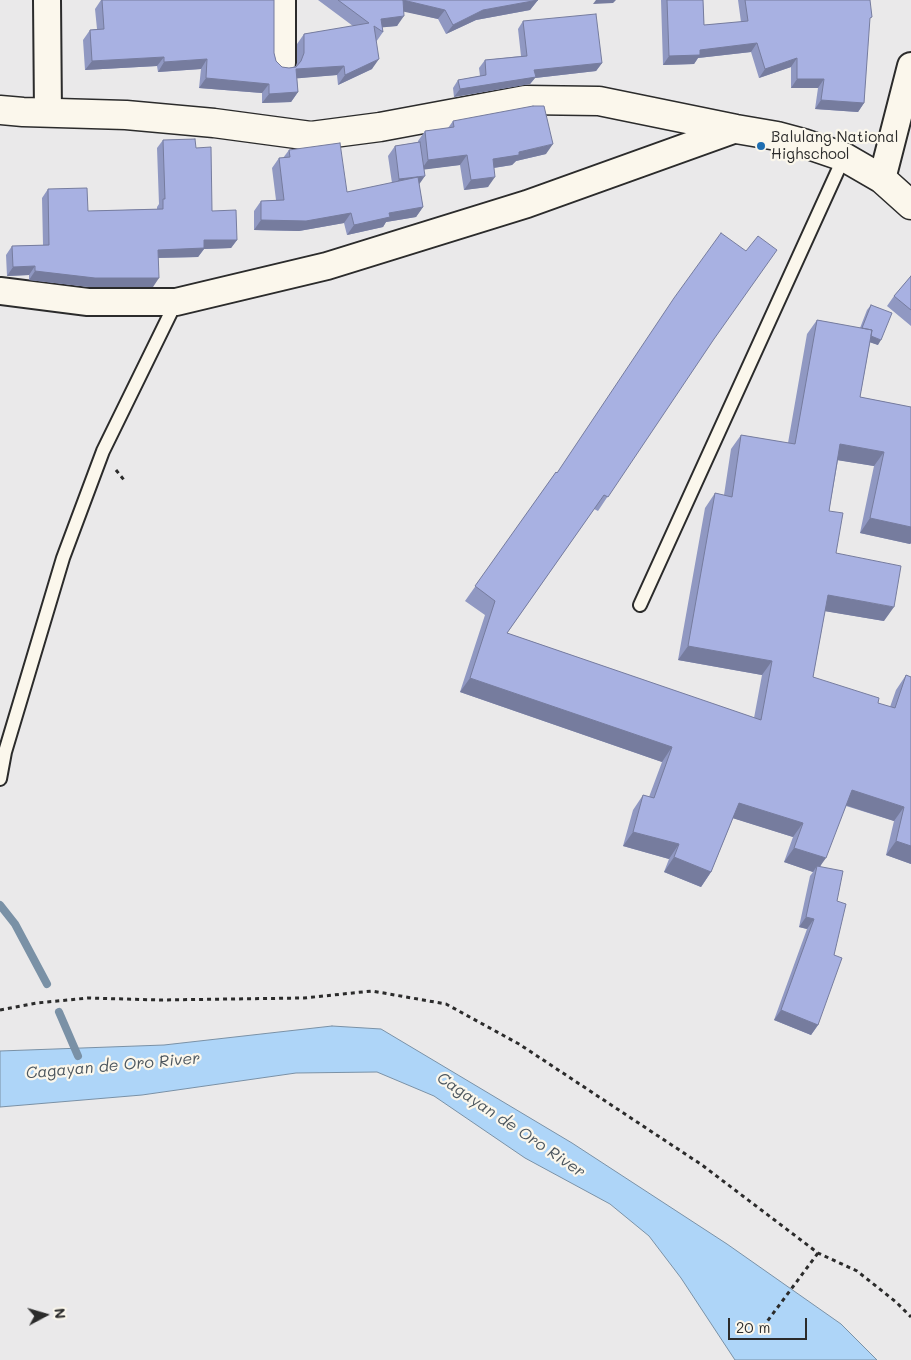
<!DOCTYPE html>
<style>
body{margin:0}
#map{position:relative;width:911px;height:1360px;overflow:hidden;background:#eae9ea;font-family:Mali,sans-serif}
canvas{display:block}
.north{position:absolute;left:20px;top:1290px;width:50px;height:50px;-webkit-text-stroke:4px #fbf7ec;paint-order:stroke;rotate:84deg;font-size:14px;font-weight:700;line-height:20px;text-align:center;color:#2b2b2b}
.north::after{content:'';display:block;margin:auto;width:18px;height:22px;background:#2b2b2b;clip-path:polygon(50% 0,100% 100%,50% 72%,0 100%)}
.scale{position:absolute;left:728px;top:1318px;width:79px;height:22px;box-sizing:border-box;border:2px solid #2b2b2b;border-top:0;padding-left:6px;font-size:15px;line-height:18px;white-space:nowrap;color:#2b2b2b;-webkit-text-stroke:4px #fbf7ec;paint-order:stroke}
</style>
<div id="map">
<canvas width="911" height="1360"></canvas>
<div class="north">N</div>
<div class="scale">20 m</div>
</div>
<script>
const c = document.querySelector('canvas').getContext('2d');
c.lineJoin = 'round';
function paint(path, color) { c.fillStyle = color; c.fill(path, 'evenodd'); }
const poly = rows => new Path2D(rows.map(r => 'M' + r).join(''));
function trace(path, color, width, dash) { c.strokeStyle = color; c.lineWidth = width; c.lineCap = dash ? 'butt' : 'round'; c.setLineDash(dash || []); c.stroke(path); }
function write(font, color, halo, rows, align = 'center') {
  c.font = font + ' Mali,sans-serif'; c.lineWidth = 4.5; c.setLineDash([]); c.textBaseline = 'middle'; c.strokeStyle = halo; c.fillStyle = color; for (const [text, x, y, turn = 0] of rows) {
    c.save(); c.translate(x, y); c.rotate((+turn || 0) * Math.PI / 180); c.textAlign = isNaN(turn) ? turn : align; if (halo) c.strokeText(text, 0, 0); c.fillText(text, 0, 0); c.restore();
  }
}
const water = poly([
 [332,1026,381,1029,572,1143,727,1244,841,1324,877,1360,735,1360,681,1278,649,1236,610,1204,525,1158,434,1096,377,1072,296,1073,142,1095,0,1107,0,1051,164,1045,332,1026]
]);
const stream = poly([
 [0,905,15,924,47,984],
 [59,1012,78,1056]
]);
const path = poly([
 [116,470,124,480],
 [0,1010,37,1003,88,998,160,1000,304,998,372,991,446,1004,519,1044,702,1165,818,1253,857,1271,896,1302,911,1317],
 [763,1327,818,1253]
]);
const service = poly([
 [640,605,844,157],
 [0,779,5,752,63,558,103,451,176,302]
]);
const minor = poly([
 [47,0,48,113],
 [282,0,282,63],
 [882,179,911,66],
 [0,291,88,302,176,302,327,266,527,204,736,129]
]);
const tertiary = poly([
 [0,110,23,112,126,115,214,123,311,136,380,127,525,100,599,101,736,129,777,136,803,143,844,157,882,179,911,205]
]);
const wall = poly([
 [101,0,274,0,274,53,276,61,282,67,289,68,296,66,297,63,297,44,304,34,353,26,318,0,538,0,530,10,476,20,446,34,438,19,404,11,397,26,382,27,383,32,376,42,372,69,338,85,337,75,297,78,298,92,291,102,262,103,262,93,199,88,201,69,158,72,157,66,85,70,83,40,90,30,97,29,95,9],
 [661,0,703,0,704,25,741,22,738,0,870,0,864,103,858,112,815,109,818,88,791,88,791,67,759,78,751,52,698,58,694,64,663,65],
 [523,21,602,63,596,71,535,78,530,84,454,97,453,88,458,80,480,76,479,68,485,60,521,56,518,29],
 [453,121,546,154,516,161,512,165,494,168,488,187,464,190,460,165,424,169,419,184,423,207,416,217,386,222,383,227,347,235,344,223,299,231,254,230,254,211,261,201,276,200,272,168,279,158,283,158,289,150,347,192,392,183,388,156,395,146,418,142,418,141,425,131,448,128],
 [163,140,196,148,212,211,237,240,231,248,204,249,198,257,158,258,153,287,89,287,29,280,29,275,7,276,6,255,12,246,43,245,42,198,48,189,88,211,157,209,157,207,159,204,157,148],
 [911,276,911,326,887,306,894,296],
 [871,305,878,345,870,342,860,397,911,407,911,543,910,544,860,533,874,466,838,460,829,511,836,553,884,621,825,611,813,677,878,703,890,707,896,690,906,675,911,677,911,864,886,855,894,821,846,806,820,867,837,901,834,955,818,1025,811,1035,774,1020,807,929,799,927,810,876,813,872,784,862,793,837,733,818,711,872,701,887,664,872,669,859,623,846,633,810,643,795,649,797,662,762,460,692,485,615,465,601,556,472,557,473,710,343,598,511,594,509,507,633,754,718,762,675,678,660,705,508,715,493,724,495,731,449,741,435,788,443,807,334,817,320,860,328,867,310]
]);
const shadedWall = poly([
 [403,0,445,10,438,19,396,10],
 [538,0,530,10,476,20,446,34,453,25,483,10],
 [596,0,616,0,613,3,593,4],
 [404,16,397,26,376,28,381,19],
 [757,43,751,52,698,58,694,64,663,65,669,56,700,50],
 [164,57,157,66,85,70,92,61],
 [797,58,791,67,759,78,765,69],
 [207,59,201,69,158,72,164,62],
 [379,59,372,69,338,85,345,75],
 [602,63,596,71,535,78,530,84,454,97,460,89,534,70],
 [344,66,337,75,290,79,296,69],
 [206,78,269,84,262,93,199,88],
 [797,79,824,79,818,88,791,88],
 [298,92,291,102,262,103,269,94],
 [821,100,864,103,858,112,815,109],
 [553,144,546,154,516,161,512,165,486,169,493,159,519,152],
 [467,155,460,165,421,170,428,160],
 [425,176,418,186,393,189,399,179],
 [495,177,488,187,464,190,471,180],
 [423,207,416,217,386,222,383,227,347,235,354,225,389,213],
 [351,213,344,223,299,231,254,230,261,220],
 [204,240,237,240,231,248,204,249,198,257,152,258,158,250],
 [35,266,29,275,7,276,13,267],
 [35,271,159,278,153,287,89,287,29,280],
 [860,332,881,340,878,345,857,338],
 [840,444,884,452,874,466,830,459],
 [870,518,911,527,911,543,910,544,860,533],
 [828,595,894,607,884,621,818,610],
 [688,646,772,661,762,675,678,660],
 [470,678,672,747,662,762,460,692],
 [852,790,904,807,894,821,842,804],
 [739,803,803,823,793,837,729,817],
 [633,832,679,844,669,859,623,846],
 [896,841,911,846,911,864,886,855],
 [794,848,826,858,816,872,817,866,813,872,784,862],
 [674,857,711,872,701,887,664,872],
 [806,917,814,919,807,929,799,927],
 [781,1010,818,1025,811,1035,774,1020]
]);
const building = poly([
 [102,0,274,0,274,53,276,61,282,67,289,68,296,67,301,61,304,53,304,34,369,23,338,0,403,0,404,16,381,19,383,32,374,26,379,59,345,75,344,66,296,69,298,92,269,94,269,84,206,78,207,59,164,62,164,57,92,61,90,30,104,29,102,0],
 [403,0,538,0,483,10,453,25,445,10,403,0],
 [667,0,703,0,704,25,748,21,745,0,870,0,872,17,870,18,864,103,821,100,824,79,797,79,797,58,765,69,757,43,700,50,700,55,669,56,667,0],
 [596,14,602,63,534,70,536,77,460,89,458,80,486,75,485,60,527,56,523,21,596,14],
 [533,106,544,106,553,144,519,152,519,155,493,159,495,177,471,180,467,155,428,160,425,131,454,127,453,121,533,106],
 [195,139,196,148,211,147,212,211,236,210,237,240,204,240,204,248,158,250,159,278,95,278,35,271,35,266,13,267,12,246,49,245,48,189,87,188,88,211,163,209,163,199,165,199,163,140,195,139],
 [420,142,425,176,399,179,395,146,420,142],
 [340,143,347,192,418,177,423,207,389,213,390,217,354,225,351,213,306,221,261,220,261,201,284,200,279,158,290,157,289,150,340,143],
 [721,233,746,251,758,236,777,250,714,339,608,497,604,495,507,633,761,720,772,661,688,646,715,493,732,497,741,435,795,444,817,320,872,330,860,397,911,407,911,527,870,518,884,452,840,444,829,511,843,513,836,553,901,566,894,607,828,595,813,677,879,698,878,703,895,708,906,675,911,677,911,846,896,841,904,807,852,790,826,858,794,848,803,823,739,803,711,872,674,857,679,844,633,832,643,795,654,798,672,747,470,678,495,601,475,586,556,472,557,473,674,298,721,233],
 [911,276,911,310,894,296,911,276],
 [871,305,892,313,881,340,871,336,872,330,862,328,871,305],
 [817,866,843,871,837,901,846,904,834,955,842,958,818,1025,781,1010,814,919,806,917,817,866]
]);
const markers = [
 [761,146,5,"#1f6fb2"]
];
const poiNames = [
 ["Balulang National",771,137],
 ["Highschool",771,154]
];
const waterNames = [
 ["Cagayan de Oro River",113,1066,-5],
 ["Cagayan de Oro River",511,1125,34]
];
paint(water, '#aed5f8');
trace(water, '#7a91a6', 1);
trace(stream, '#7a91a6', 8);
trace(service, '#2b2b2b', 16);
trace(minor, '#2b2b2b', 30);
trace(tertiary, '#2b2b2b', 31);
trace(path, '#2b2b2b', 3, [4, 4]);
trace(service, '#fbf7ec', 12);
trace(minor, '#fbf7ec', 26);
trace(tertiary, '#fbf7ec', 28);
paint(wall, '#9098c2');
paint(shadedWall, '#767c9e');
paint(building, '#a8b1e2');
trace(building, '#767c9e', 1);
for (const [x, y, r, color] of markers) { const dot = new Path2D(); dot.arc(x, y, r, 0, 2 * Math.PI); c.fillStyle = color; c.fill(dot); trace(dot, '#fbf7ec', 2); }
write('15px', '#2b2b2b', '#fbf7ec', poiNames, 'left');
write('italic 16px', '#4c565e', '#fbf7ec', waterNames);
</script>
